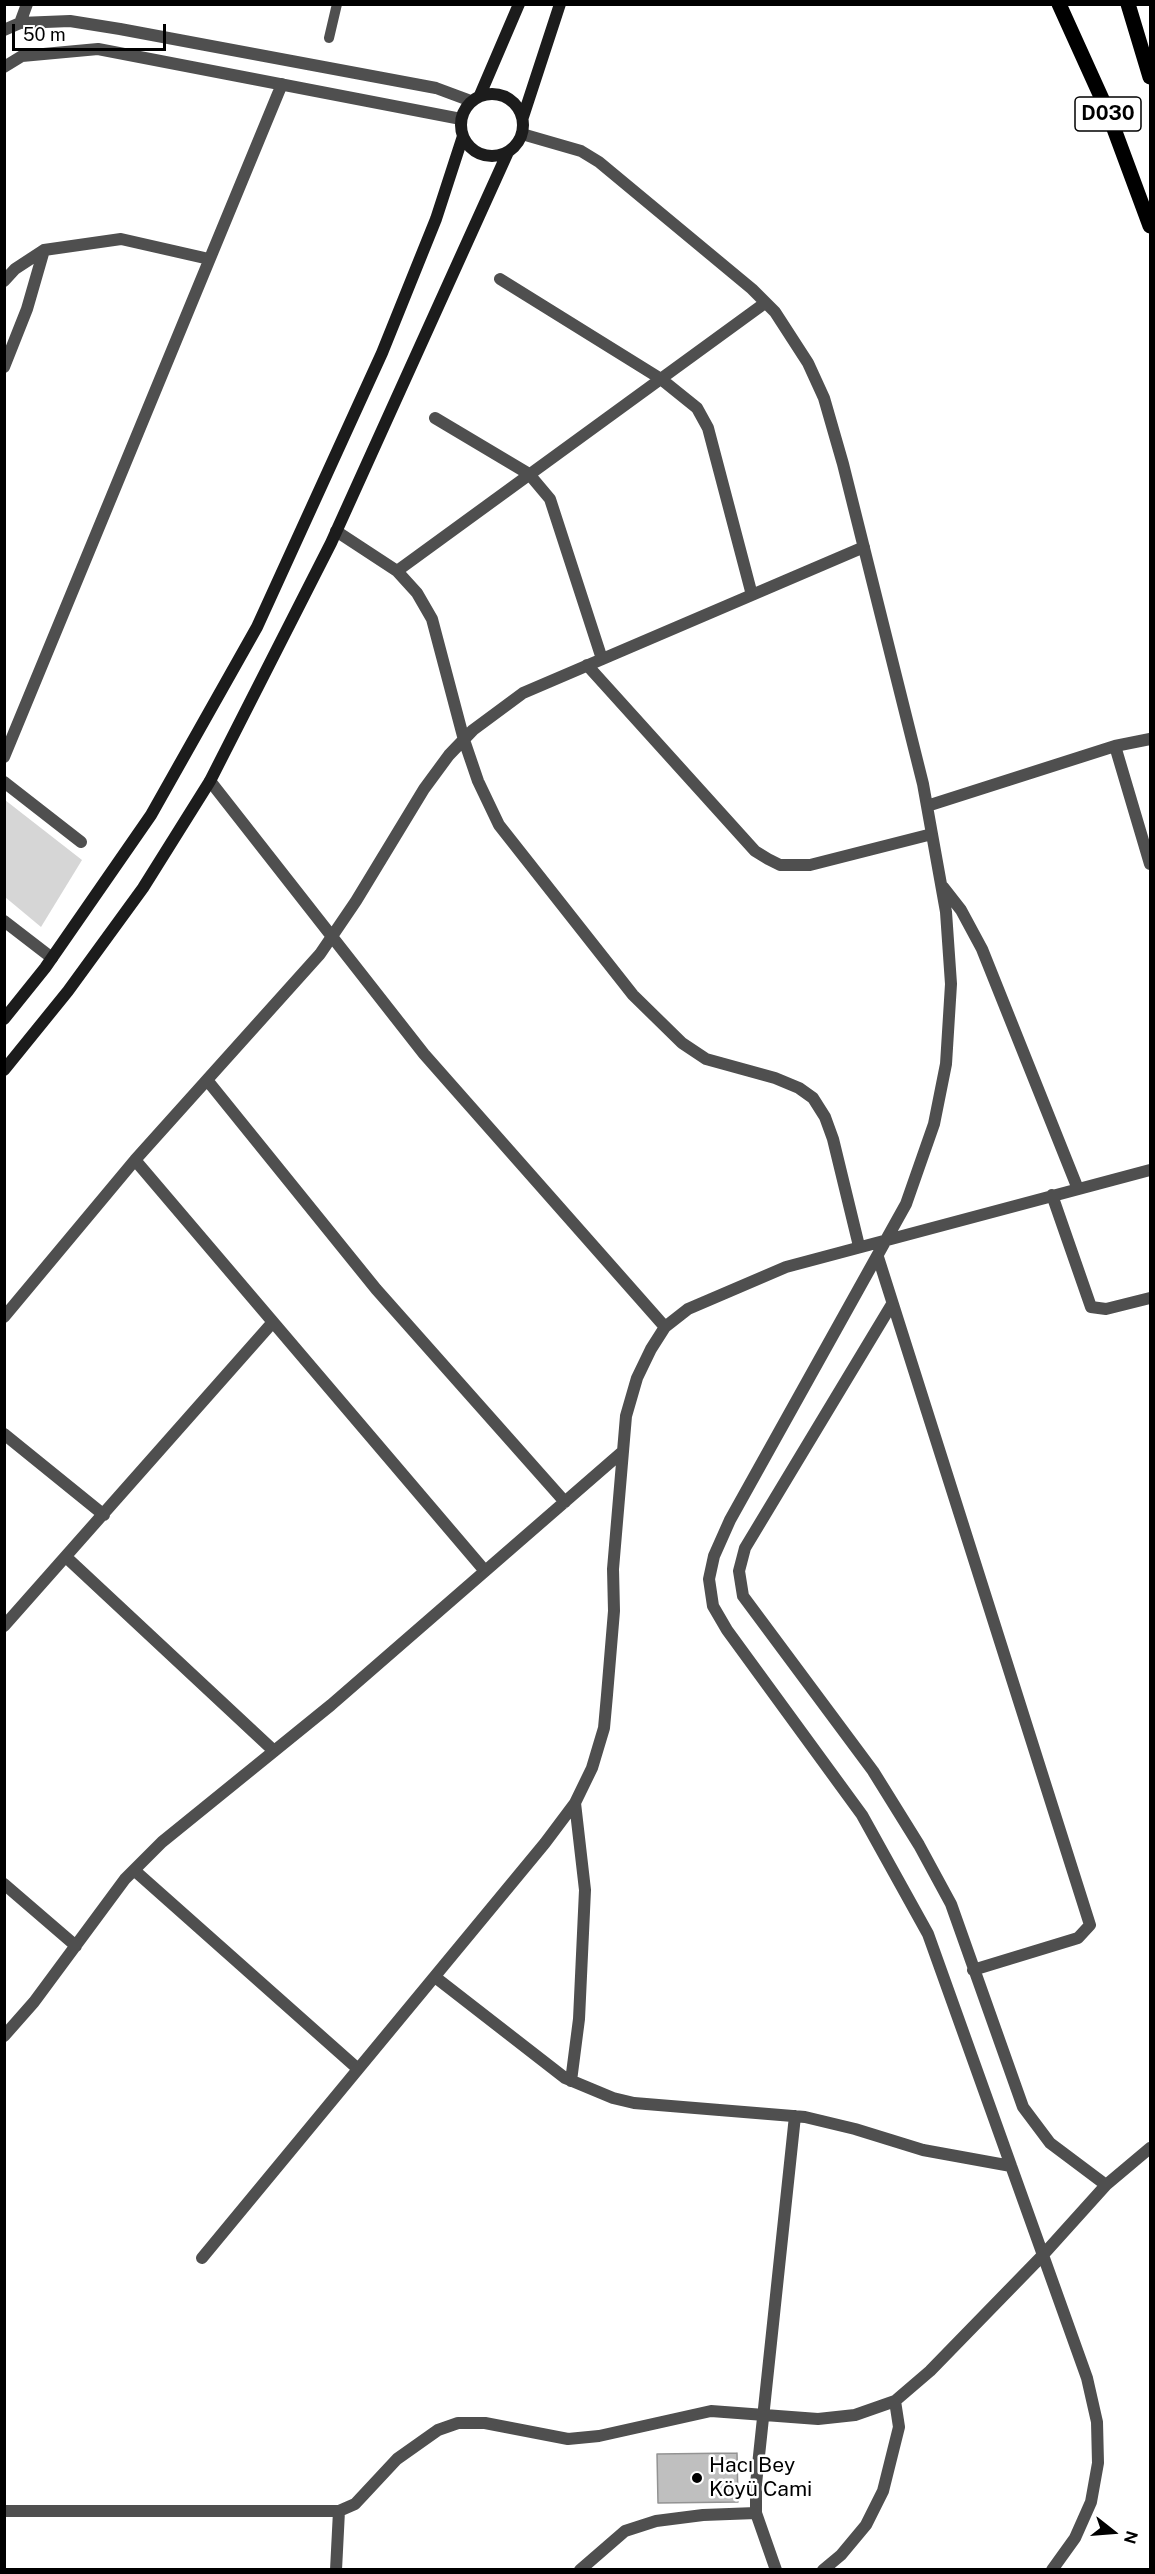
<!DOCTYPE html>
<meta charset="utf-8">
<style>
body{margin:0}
#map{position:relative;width:1155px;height:2574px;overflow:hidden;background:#fff;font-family:"Public Sans",sans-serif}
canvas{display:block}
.frame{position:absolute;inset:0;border:6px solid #000;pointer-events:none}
.north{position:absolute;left:1083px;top:2502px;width:60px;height:60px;-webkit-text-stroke:4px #fff;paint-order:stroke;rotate:107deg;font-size:16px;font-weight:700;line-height:24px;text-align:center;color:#000}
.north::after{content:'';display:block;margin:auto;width:21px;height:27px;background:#000;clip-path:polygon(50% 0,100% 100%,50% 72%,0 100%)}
.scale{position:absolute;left:12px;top:24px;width:154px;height:27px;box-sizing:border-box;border:3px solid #000;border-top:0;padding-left:8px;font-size:18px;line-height:21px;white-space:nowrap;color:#000;-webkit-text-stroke:4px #fff;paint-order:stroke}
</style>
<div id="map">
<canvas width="1155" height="2574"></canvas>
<div class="frame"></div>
<div class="north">N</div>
<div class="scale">50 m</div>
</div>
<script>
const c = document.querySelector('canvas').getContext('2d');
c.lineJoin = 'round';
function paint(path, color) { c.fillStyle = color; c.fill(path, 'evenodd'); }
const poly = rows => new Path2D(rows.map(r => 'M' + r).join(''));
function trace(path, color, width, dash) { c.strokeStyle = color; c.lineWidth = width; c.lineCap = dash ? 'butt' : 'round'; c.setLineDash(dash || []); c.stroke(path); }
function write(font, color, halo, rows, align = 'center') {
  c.font = font + ' "Public Sans",sans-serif'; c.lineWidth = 5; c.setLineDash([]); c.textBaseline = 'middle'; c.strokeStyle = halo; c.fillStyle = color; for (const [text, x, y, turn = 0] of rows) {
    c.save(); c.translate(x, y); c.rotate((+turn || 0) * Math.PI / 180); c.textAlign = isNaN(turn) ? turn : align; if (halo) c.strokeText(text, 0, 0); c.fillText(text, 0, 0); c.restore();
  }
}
const green = poly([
 [5,800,82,860,41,927,5,897]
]);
const building = poly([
 [737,2453,738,2502,658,2503,657,2454,737,2453]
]);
const lane = poly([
 [329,38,337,4]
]);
const street = poly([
 [20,23,27,4],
 [4,30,20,23,70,21,120,29,436,88,471,101],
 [4,67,22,56,98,49,461,119],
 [522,134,581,151,599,162,752,289,775,312,808,363,824,398,843,464,923,784,946,912,951,984,946,1064,934,1124,906,1204,730,1520,714,1556,709,1579,713,1606,727,1630,862,1815,928,1934,1087,2378,1097,2422,1098,2463,1091,2502,1075,2538,1052,2570],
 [500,279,661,379,697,408,708,428,752,595],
 [4,281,15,269,44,250,121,239,209,259],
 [4,367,27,309,44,250],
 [435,418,529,474,550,499,602,659],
 [336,531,397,571,417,593,432,619,464,740,478,781,499,825,633,995,682,1043,706,1059,775,1078,799,1088,813,1098,825,1117,833,1139,859,1246],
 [397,571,765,303],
 [587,665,755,851,768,859,780,865,810,865,932,834],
 [1115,746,1150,864],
 [4,757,282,84],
 [210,781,424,1054,665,1327],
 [4,782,81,842],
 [927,806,1115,746,1150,739],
 [943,887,961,910,982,949,1078,1189],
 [4,921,52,958],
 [207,1080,376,1289,565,1502],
 [135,1160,485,1571],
 [1052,1195,1091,1307,1106,1309,1150,1298],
 [878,1257,1090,1925,1078,1938,973,1970],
 [892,1304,745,1548,739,1571,743,1596,873,1771,919,1845,951,1904,1023,2107,1050,2143,1106,2185],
 [4,1317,135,1160,320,954,356,901,424,789,449,755,473,730,523,693,864,547],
 [4,1434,104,1515],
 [66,1557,274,1751],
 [4,1626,273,1322],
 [134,1870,358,2069],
 [4,1884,76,1946],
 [435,1977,565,2078,613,2098,634,2103,805,2117,855,2129,923,2150,1011,2166],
 [4,2036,34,2002,125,1879,162,1842,331,1705,621,1453],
 [571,2081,579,2019,585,1890,575,1803],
 [202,2258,545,1843,575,1803,592,1768,604,1728,607,1695,614,1611,613,1569,626,1416,637,1378,651,1349,665,1327,688,1309,786,1267,1150,1170],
 [4,2511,339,2511,355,2504,397,2459,438,2430,458,2423,485,2423,568,2439,599,2436,711,2411,818,2419,855,2415,895,2401,930,2371,1042,2256,1106,2185,1150,2148],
 [336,2570,339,2511],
 [580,2570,625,2531,656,2521,703,2515,756,2513],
 [776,2570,756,2513,756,2484,795,2116],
 [823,2570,841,2555,866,2525,883,2491,899,2427,895,2401]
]);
const secondary = poly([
 '461 125a31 31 0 1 1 62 0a31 31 0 1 1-62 0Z',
 [480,95,519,4],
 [523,117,560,4],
 [4,1019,45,968,151,815,257,627,382,353,436,219,463,136],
 [4,1070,68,991,143,888,210,781,331,543,508,152]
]);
const primary = poly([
 [1059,4,1107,110,1150,226],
 [1128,4,1150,77]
]);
const markers = [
 [697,2478,6,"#000"]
];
const shields = [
 [1108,114,66]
];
const shieldNames = [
 ["D030",1108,114]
];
const poiNames = [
 ["Hacı Bey",709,2466],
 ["Köyü Cami",709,2490]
];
paint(green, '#d6d6d6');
paint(building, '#bfbfbf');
trace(building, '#939393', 1.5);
trace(lane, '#4f4f4f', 10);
trace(street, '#4f4f4f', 12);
trace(secondary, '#1c1c1c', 12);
trace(primary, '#000', 15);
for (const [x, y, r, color] of markers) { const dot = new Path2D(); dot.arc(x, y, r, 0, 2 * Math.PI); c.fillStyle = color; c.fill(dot); trace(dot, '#fff', 2); }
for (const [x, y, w] of shields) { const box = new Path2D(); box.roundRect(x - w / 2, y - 17, w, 34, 4.5); c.fillStyle = '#fff'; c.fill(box); trace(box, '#000', 1.5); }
write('bold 20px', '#000', null, shieldNames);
write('21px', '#000', '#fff', poiNames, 'left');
</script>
